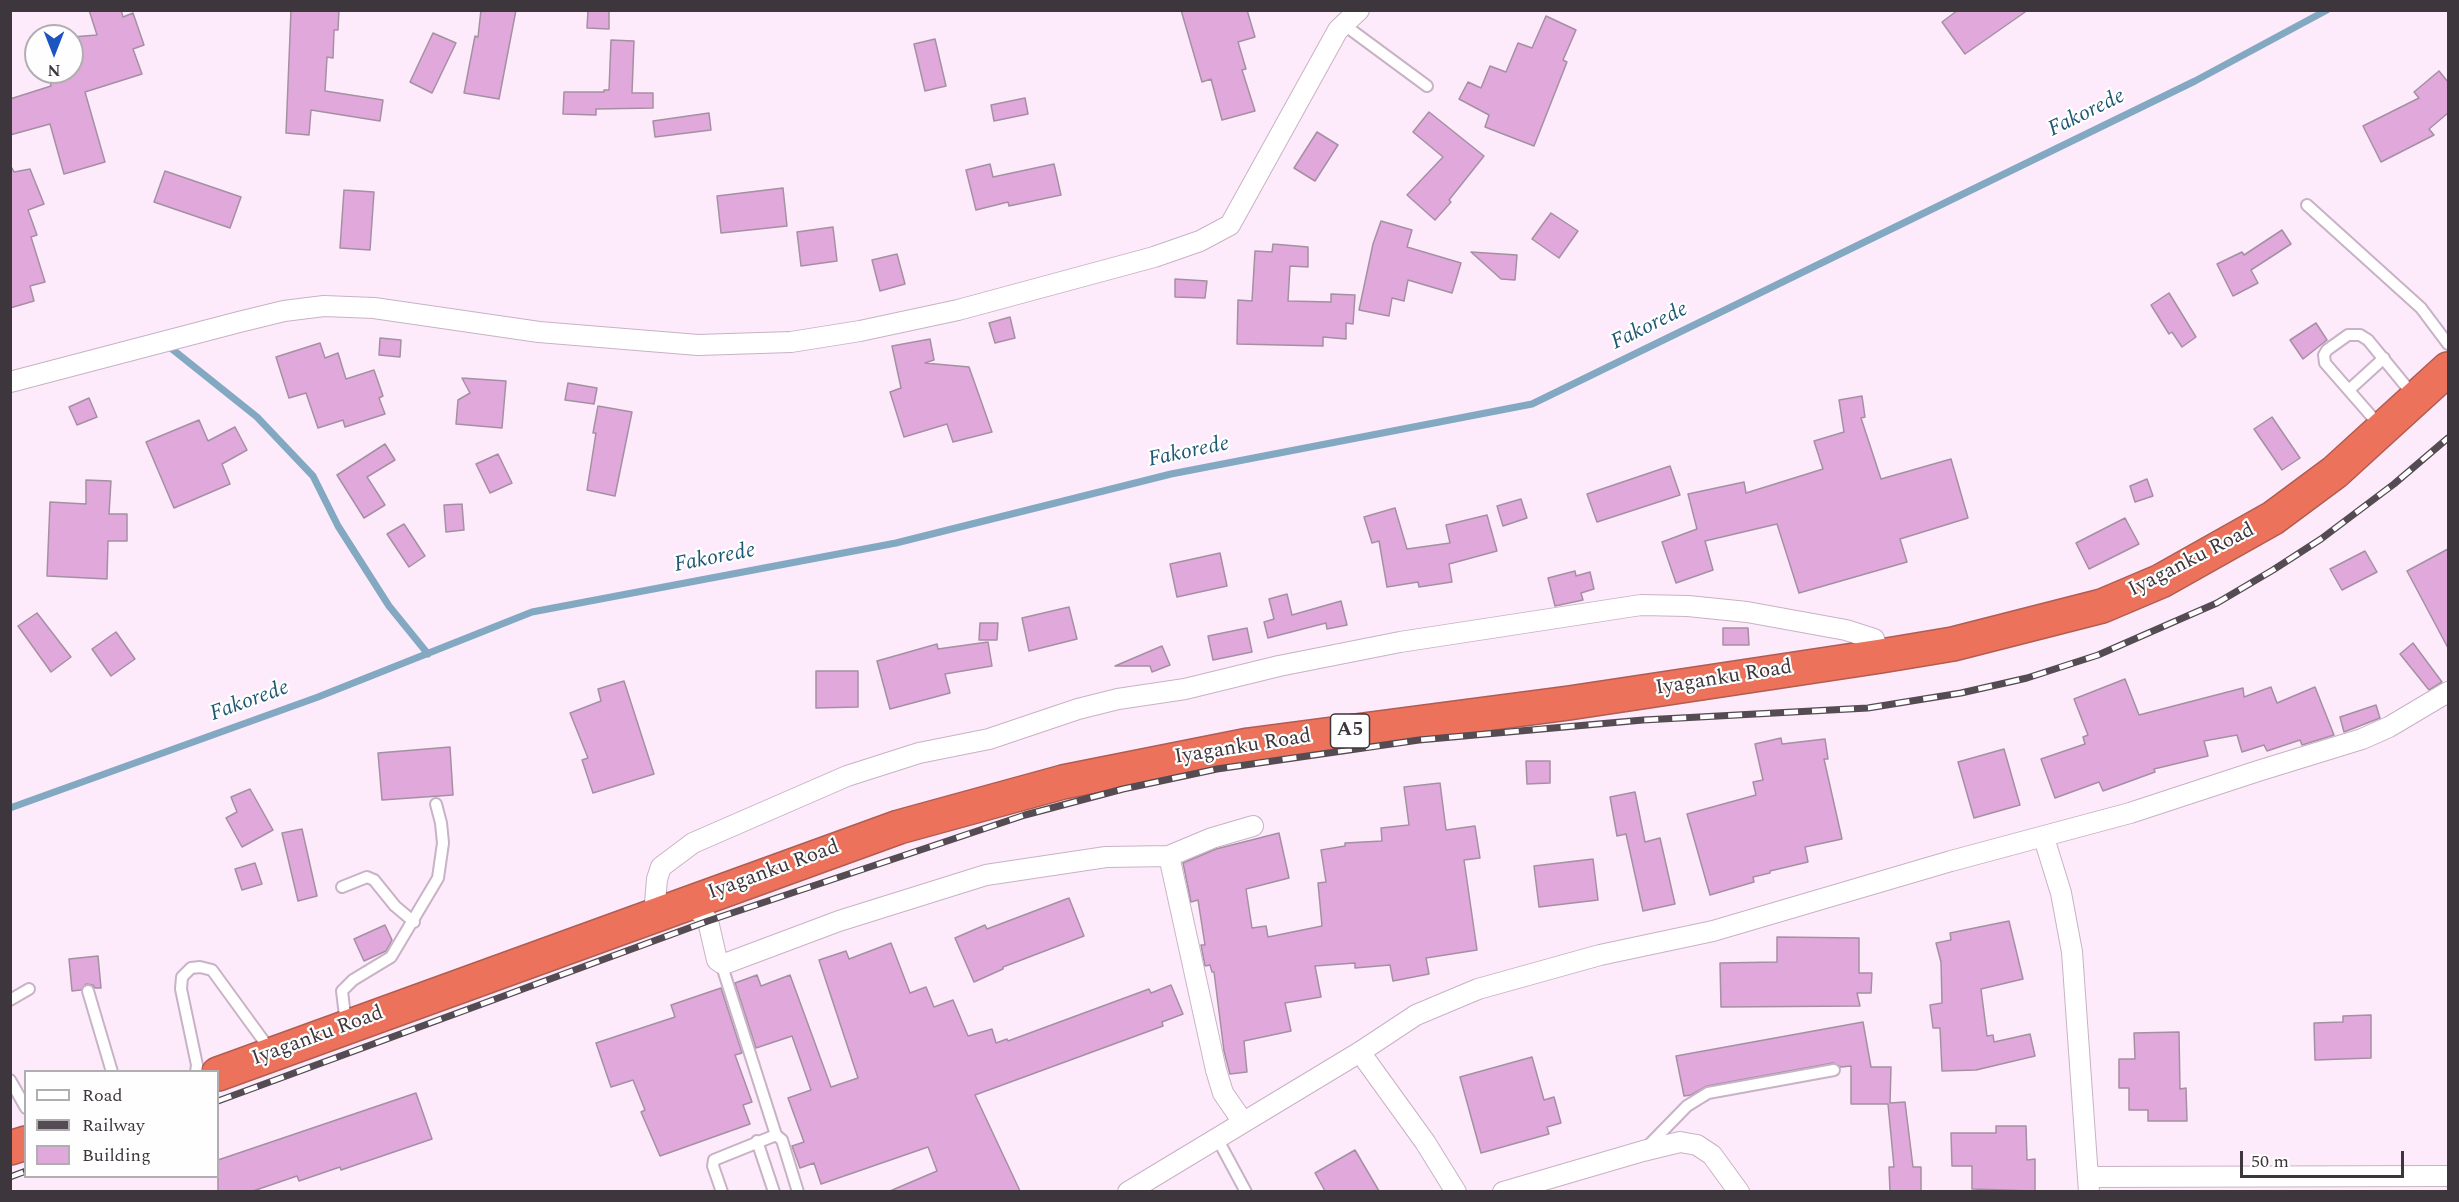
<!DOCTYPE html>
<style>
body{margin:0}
#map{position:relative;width:2459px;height:1202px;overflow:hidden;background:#fdebfb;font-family:Spectral,serif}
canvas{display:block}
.frame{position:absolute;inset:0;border:12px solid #3e363d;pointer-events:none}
.legend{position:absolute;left:24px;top:1070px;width:195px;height:108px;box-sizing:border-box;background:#fefefe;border:2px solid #b1aeb1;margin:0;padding:8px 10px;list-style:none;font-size:18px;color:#3e363d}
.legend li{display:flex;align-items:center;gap:12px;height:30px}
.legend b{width:30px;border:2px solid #b1aeb1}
.north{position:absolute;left:24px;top:24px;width:60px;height:60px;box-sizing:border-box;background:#fefefe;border:2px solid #b1aeb1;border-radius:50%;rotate:180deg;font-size:16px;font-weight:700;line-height:24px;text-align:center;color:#3e363d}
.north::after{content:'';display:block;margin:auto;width:21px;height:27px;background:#1c55c1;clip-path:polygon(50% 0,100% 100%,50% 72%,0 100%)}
.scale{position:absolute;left:2240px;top:1151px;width:164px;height:27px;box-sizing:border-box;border:3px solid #3e363d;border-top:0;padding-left:8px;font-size:18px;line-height:21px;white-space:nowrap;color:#3e363d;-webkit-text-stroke:4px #fefefe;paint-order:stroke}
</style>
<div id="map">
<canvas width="2459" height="1202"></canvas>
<div class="frame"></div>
<ul class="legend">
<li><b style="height:8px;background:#fff"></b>Road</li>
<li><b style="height:8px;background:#544b53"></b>Railway</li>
<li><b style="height:16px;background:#e0a8db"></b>Building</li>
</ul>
<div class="north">N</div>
<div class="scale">50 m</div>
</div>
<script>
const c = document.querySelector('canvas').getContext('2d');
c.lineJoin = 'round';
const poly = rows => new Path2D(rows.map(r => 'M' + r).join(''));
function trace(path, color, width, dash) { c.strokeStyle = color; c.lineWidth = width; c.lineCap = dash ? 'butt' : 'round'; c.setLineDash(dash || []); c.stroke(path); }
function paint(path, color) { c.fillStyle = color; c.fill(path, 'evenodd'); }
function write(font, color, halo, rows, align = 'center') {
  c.font = font + ' Spectral,serif'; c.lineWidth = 4.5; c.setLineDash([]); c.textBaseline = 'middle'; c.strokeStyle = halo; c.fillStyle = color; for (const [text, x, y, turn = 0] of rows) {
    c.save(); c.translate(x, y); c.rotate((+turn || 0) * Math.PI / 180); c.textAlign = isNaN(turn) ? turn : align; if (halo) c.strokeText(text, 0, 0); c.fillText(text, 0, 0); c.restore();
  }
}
const stream = poly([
 [167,345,257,417,313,476,338,526,389,606,428,654],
 [10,808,318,697,532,612,896,543,1171,474,1532,404,2195,81,2327,10]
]);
const building = poly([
 [89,10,121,10,123,17,133,13,144,45,133,49,142,74,85,92,105,162,64,174,50,124,10,135,10,99,51,86,48,72,72,72,72,37,97,35,89,10],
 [291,10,339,10,338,30,334,30,333,58,327,57,325,91,383,100,380,121,311,110,309,135,286,133,291,10],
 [481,10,516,10,499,99,464,93,475,36,478,37,481,10],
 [588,10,609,10,609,29,587,28,588,10],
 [1181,10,1247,10,1255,37,1238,42,1246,69,1242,70,1255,111,1222,120,1211,79,1202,82,1181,10],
 [1958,10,2028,10,1965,54,1942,22,1958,10],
 [1546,16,1576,30,1563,60,1567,62,1534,146,1485,127,1489,115,1459,99,1468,82,1481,88,1490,66,1506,72,1518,43,1532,48,1546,16],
 [433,33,456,43,432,93,410,82,433,33],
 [935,39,946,86,925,91,914,44,935,39],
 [611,40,634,41,632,93,653,93,653,108,596,109,596,115,563,114,564,92,604,92,604,90,609,90,611,40],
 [2439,71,2448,82,2448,113,2429,129,2434,135,2381,162,2363,126,2419,98,2414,92,2439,71],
 [1025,98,1028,114,994,121,991,105,1025,98],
 [1429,112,1484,156,1449,200,1451,202,1435,220,1407,195,1443,157,1413,132,1429,112],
 [709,113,711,130,655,137,653,121,709,113],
 [1317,132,1338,145,1315,181,1294,168,1317,132],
 [990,164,993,177,1054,164,1061,195,1009,206,1008,202,976,210,966,170,990,164],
 [10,168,12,168,14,172,30,169,44,204,28,210,37,235,31,237,45,282,30,286,34,301,10,308,10,168],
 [165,171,241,197,230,228,154,202,165,171],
 [783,188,787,226,721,233,717,196,783,188],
 [344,190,374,192,370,250,340,248,344,190],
 [1551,213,1578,231,1559,258,1532,239,1551,213],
 [1381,221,1412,230,1407,247,1461,263,1452,293,1408,280,1404,301,1392,298,1389,316,1359,310,1373,244,1381,221],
 [833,227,837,261,801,266,797,232,833,227],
 [2282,230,2291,244,2251,270,2258,283,2233,296,2217,264,2242,252,2244,255,2282,230],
 [1273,244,1308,247,1308,267,1290,266,1288,301,1331,302,1331,294,1355,295,1353,324,1346,323,1346,339,1323,337,1323,346,1237,344,1238,300,1252,301,1255,251,1272,252,1273,244],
 [1471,252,1517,255,1515,280,1501,279,1471,252],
 [897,254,905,284,880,291,872,260,897,254],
 [1175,279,1207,281,1205,298,1175,297,1175,279],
 [2169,293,2196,337,2182,347,2172,332,2169,334,2151,305,2169,293],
 [1010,317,1015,338,995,343,989,323,1010,317],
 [2316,323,2327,340,2303,359,2290,340,2316,323],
 [380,338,401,340,400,357,379,355,380,338],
 [930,339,934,360,925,363,969,367,992,432,953,442,947,424,904,437,890,392,901,388,892,346,930,339],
 [320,343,325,358,338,353,346,379,374,370,383,396,379,398,385,414,345,427,343,420,318,428,306,393,289,398,276,357,320,343],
 [462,378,506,381,502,428,456,424,458,400,470,393,462,378],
 [568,383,597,388,594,404,565,400,568,383],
 [1862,396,1865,417,1861,418,1881,479,1951,459,1968,518,1900,539,1907,562,1799,593,1777,524,1705,541,1713,570,1676,583,1662,542,1697,529,1688,494,1744,482,1746,493,1823,469,1814,441,1844,432,1839,400,1862,396],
 [89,398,97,417,77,425,69,407,89,398],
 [598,406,632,412,615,496,587,490,596,433,593,433,598,406],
 [2272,417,2300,458,2282,470,2254,429,2272,417],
 [199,420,208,441,235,427,247,450,222,464,230,484,174,508,146,442,199,420],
 [385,444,395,460,367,477,385,505,364,518,337,475,385,444],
 [498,454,512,483,490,493,476,464,498,454],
 [1670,466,1680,495,1597,522,1587,494,1670,466],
 [2147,479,2153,496,2135,502,2130,486,2147,479],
 [86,480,111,481,109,514,127,514,127,541,108,541,107,579,47,576,50,502,86,504,86,480],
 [1521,499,1527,518,1503,526,1497,506,1521,499],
 [462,504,464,530,446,532,444,505,462,504],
 [1395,508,1407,549,1450,543,1446,525,1487,515,1497,551,1449,564,1452,582,1419,587,1418,582,1387,587,1379,541,1372,543,1364,517,1395,508],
 [2125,518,2139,544,2089,569,2076,543,2125,518],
 [404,524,425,556,409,567,387,534,404,524],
 [2448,549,2448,648,2407,571,2448,549],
 [2365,551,2377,572,2342,590,2330,569,2365,551],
 [1220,553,1227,586,1177,597,1170,564,1220,553],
 [1575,571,1576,576,1590,572,1594,589,1581,593,1583,600,1555,606,1548,578,1575,571],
 [1287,594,1292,615,1341,601,1347,625,1327,629,1326,623,1268,638,1264,622,1274,619,1269,599,1287,594],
 [1069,607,1077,639,1029,651,1022,618,1069,607],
 [37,613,71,657,51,672,18,626,37,613],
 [980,623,998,623,997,640,979,640,980,623],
 [1247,628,1252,652,1213,660,1208,636,1247,628],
 [1723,628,1748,628,1749,645,1723,645,1723,628],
 [116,632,135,659,111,676,92,649,116,632],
 [988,642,992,666,945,674,950,693,890,709,877,661,937,644,938,649,988,642],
 [2413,643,2442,682,2429,690,2400,654,2413,643],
 [1162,646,1170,665,1152,672,1150,666,1115,666,1162,646],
 [816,671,858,671,858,707,816,708,816,671],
 [2125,679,2139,715,2243,688,2244,697,2271,687,2277,703,2315,687,2334,735,2302,745,2300,740,2267,751,2264,745,2242,752,2237,735,2204,741,2208,756,2154,769,2155,772,2103,791,2099,782,2055,798,2041,759,2085,744,2083,737,2088,735,2074,699,2125,679],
 [624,681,654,774,593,793,582,760,588,758,570,713,601,701,598,689,624,681],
 [2376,705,2380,718,2344,732,2340,717,2376,705],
 [1781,738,1782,744,1825,739,1828,759,1824,759,1842,839,1805,847,1808,862,1770,871,1770,873,1753,877,1754,882,1710,895,1687,814,1756,795,1753,782,1763,780,1755,744,1781,738],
 [450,747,453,795,382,800,378,753,450,747],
 [2004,749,2020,805,1974,818,1958,762,2004,749],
 [1526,761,1550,761,1550,783,1527,784,1526,761],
 [1440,783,1446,830,1475,826,1480,858,1464,860,1477,950,1426,958,1429,974,1393,981,1390,965,1355,968,1355,963,1315,966,1321,997,1285,1003,1291,1031,1244,1041,1247,1072,1230,1074,1224,1051,1214,972,1212,972,1210,965,1205,966,1201,945,1205,945,1198,900,1191,902,1183,863,1216,849,1279,833,1289,878,1246,889,1252,928,1266,926,1268,937,1322,926,1318,883,1326,882,1321,850,1345,846,1345,843,1382,841,1381,828,1409,825,1404,787,1440,783],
 [250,789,273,830,242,847,226,818,237,812,231,797,250,789],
 [1635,792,1645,842,1660,838,1675,904,1643,911,1626,834,1617,836,1610,797,1635,792],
 [302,829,317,896,298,901,282,833,302,829],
 [1593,859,1598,900,1539,907,1534,866,1593,859],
 [255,863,262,884,242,890,235,869,255,863],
 [1069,898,1084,936,1003,967,1003,969,974,982,955,938,985,925,987,929,1069,898],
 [2009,921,2023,979,1981,989,1987,1036,1993,1035,1994,1042,2030,1034,2035,1056,1976,1070,1942,1071,1940,1028,1933,1028,1930,1005,1942,1003,1941,962,1936,943,1951,940,1950,933,2009,921],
 [385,925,392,940,386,951,364,961,354,939,385,925],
 [1777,937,1859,938,1859,973,1872,973,1871,993,1857,993,1860,1006,1721,1007,1720,963,1777,962,1777,937],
 [891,943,910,993,926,987,934,1007,953,1000,968,1036,992,1029,996,1043,1007,1039,1008,1041,1149,989,1151,993,1171,985,1183,1014,1162,1022,1163,1026,975,1095,1020,1191,890,1191,937,1171,928,1147,821,1184,814,1163,800,1168,792,1146,804,1142,788,1098,811,1090,792,1036,756,1048,735,983,757,975,761,986,790,975,831,1087,858,1078,819,960,846,951,849,959,891,943],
 [98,956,101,988,95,988,93,985,86,984,81,990,72,991,69,959,98,956],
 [721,988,742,1053,735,1055,752,1102,743,1105,750,1124,660,1156,641,1112,645,1110,633,1080,611,1087,596,1043,675,1017,671,1005,721,988],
 [2371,1015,2371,1058,2315,1060,2314,1023,2343,1022,2343,1016,2371,1015],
 [1863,1022,1871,1067,1891,1067,1890,1103,1905,1102,1913,1167,1921,1167,1921,1191,1890,1191,1889,1167,1894,1167,1888,1104,1851,1104,1851,1066,1841,1067,1833,1063,1707,1086,1691,1095,1684,1096,1676,1056,1863,1022],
 [2179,1032,2180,1089,2186,1088,2187,1121,2148,1121,2148,1110,2129,1110,2129,1088,2119,1088,2119,1059,2135,1059,2134,1033,2179,1032],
 [1532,1057,1544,1100,1554,1097,1561,1123,1547,1127,1549,1134,1481,1153,1460,1077,1532,1057],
 [416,1093,432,1139,341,1170,340,1167,299,1181,297,1176,253,1191,218,1191,218,1160,416,1093],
 [1996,1126,2026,1126,2027,1160,2035,1159,2035,1191,1972,1189,1972,1166,1952,1166,1951,1133,1996,1133,1996,1126],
 [1355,1150,1379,1191,1325,1191,1315,1173,1355,1150]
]);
const lane = poly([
 [1343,24,1427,86],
 [2307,205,2421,308,2448,344],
 [2350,389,2384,358],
 [2380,426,2325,363,2324,355,2327,350,2348,335,2360,335,2368,340,2414,396],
 [342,887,367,877,374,880,395,906,414,922],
 [721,963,776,1135,782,1140,798,1192],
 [88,991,112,1072],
 [10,1000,29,989],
 [346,1024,342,991,353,980,391,957,438,878,443,843,441,823,436,804],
 [196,1072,197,1065,181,989,182,977,191,968,200,967,212,970,271,1051],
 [10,1080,26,1108],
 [1217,1138,1246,1192],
 [757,1141,774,1192],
 [1647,1147,1687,1106,1708,1093,1834,1070],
 [722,1192,713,1166,714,1160,776,1135]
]);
const street = poly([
 [10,382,239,322,284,311,324,306,374,308,539,332,698,345,791,342,860,331,958,310,1154,257,1200,241,1230,225,1338,30,1359,10],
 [2044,838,2061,893,2072,952,2089,1192],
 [1169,856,1216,1070,1223,1093,1243,1122],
 [691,902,708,921,717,960,721,963,727,963,839,921,986,875,1106,857,1169,856,1212,838,1253,826],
 [654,915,657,879,661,867,693,843,847,776,919,753,989,739,1078,709,1118,699,1185,689,1279,666,1400,642,1641,605,1688,606,1747,612,1846,630,1874,639,1881,656],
 [1360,1052,1425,1142,1456,1192],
 [2089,1177,2448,1176],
 [1128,1192,1360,1052,1416,1015,1478,989,1600,955,1713,931,1951,861,2130,813,2258,771,2362,739,2389,727,2448,692],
 [1503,1192,1643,1151,1680,1142,1697,1145,1712,1155,1739,1192]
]);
const highway = poly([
 [218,1074,899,827,1063,782,1249,745,1569,703,1881,656,1953,644,2102,606,2161,581,2273,518,2335,472,2448,369],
 [10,1148,26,1143]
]);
const rail = poly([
 [218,1101,708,921,1025,815,1123,789,1217,769,1419,740,1643,720,1868,708,1961,693,2027,678,2098,655,2217,603,2273,570,2321,539,2394,484,2448,438],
 [10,1177,26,1171]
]);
const shields = [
 [1350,731,39]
];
const shieldNames = [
 ["A5",1350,731]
];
const streetNames = [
 ["Iyaganku Road",2192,561,-27],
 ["Iyaganku Road",1724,679,-9],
 ["Iyaganku Road",1243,748,-9],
 ["Iyaganku Road",774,871,-20],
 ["Iyaganku Road",318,1037,-20]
];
const waterNames = [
 ["Fakorede",2087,114,-26],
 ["Fakorede",1650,327,-26],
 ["Fakorede",1189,453,-12],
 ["Fakorede",715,559,-11],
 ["Fakorede",250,702,-20]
];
trace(stream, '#83a9c2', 7);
paint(building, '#e0a8db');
trace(building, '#a590a3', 1.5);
trace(lane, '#c8b2c5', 14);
trace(street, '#c8b2c5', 22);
trace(highway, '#b05d51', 36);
trace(lane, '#fff', 10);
trace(street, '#fff', 20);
trace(highway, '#ed725c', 33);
trace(rail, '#544b53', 7);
trace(rail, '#fefefe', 4.5, [14]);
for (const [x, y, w] of shields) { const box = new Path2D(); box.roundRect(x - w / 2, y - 17, w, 34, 4.5); c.fillStyle = '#fefefe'; c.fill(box); trace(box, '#3e363d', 1.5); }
write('bold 20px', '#3e363d', null, shieldNames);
write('21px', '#3e363d', '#fefefe', streetNames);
write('italic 22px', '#1e5773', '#fefefe', waterNames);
</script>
